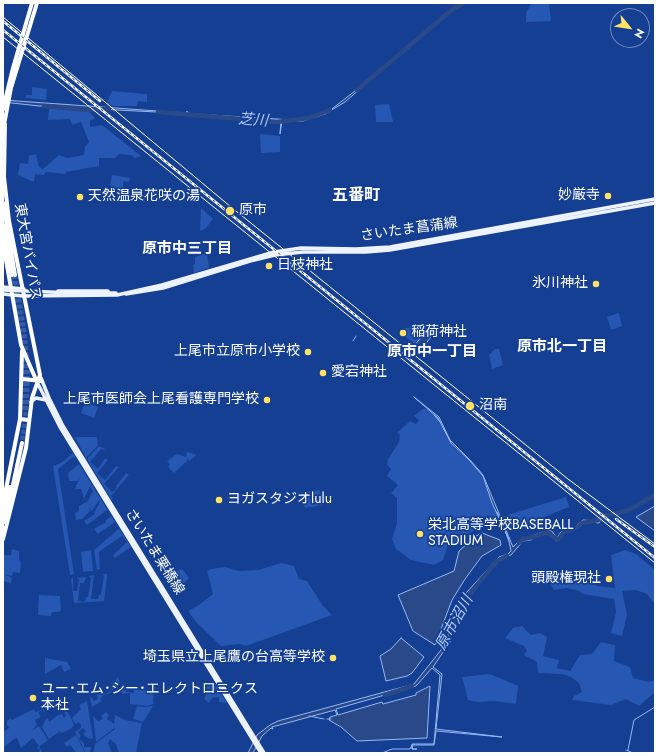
<!DOCTYPE html>
<meta charset="utf-8">
<style>
body{margin:0}
#map{position:relative;width:658px;height:756px;overflow:hidden;background:#143f93;font-family:Jost,sans-serif}
canvas{display:block}
.frame{position:absolute;inset:0;border:4px solid #fff;pointer-events:none}
.north{position:absolute;left:610px;top:8px;width:40px;height:40px;box-sizing:border-box;background:#143f93;border:1px solid #728cbe;border-radius:50%;rotate:120deg;font-size:11px;font-weight:700;line-height:16px;text-align:center;color:#fff}
.north::after{content:'';display:block;margin:auto;width:14px;height:18px;background:#ffe163;clip-path:polygon(50% 0,100% 100%,50% 72%,0 100%)}
</style>
<div id="map">
<canvas width="658" height="756"></canvas>
<div class="frame"></div>
<div class="north">N</div>
</div>
<script>
const c = document.querySelector('canvas').getContext('2d');
c.lineJoin = 'round';
function paint(path, color) { c.fillStyle = color; c.fill(path, 'evenodd'); }
const poly = rows => new Path2D(rows.map(r => 'M' + r).join(''));
function trace(path, color, width, dash) { c.strokeStyle = color; c.lineWidth = width; c.lineCap = dash ? 'butt' : 'round'; c.setLineDash(dash || []); c.stroke(path); }
function write(font, color, halo, rows, align = 'center') {
  c.font = font + ' Jost,"Noto Sans JP",sans-serif'; c.lineWidth = 3.5; c.setLineDash([]); c.textBaseline = 'middle'; c.strokeStyle = halo; c.fillStyle = color; for (const [text, x, y, turn = 0] of rows) {
    c.save(); c.translate(x, y); c.rotate((+turn || 0) * Math.PI / 180); c.textAlign = isNaN(turn) ? turn : align; if (halo) c.strokeText(text, 0, 0); c.fillText(text, 0, 0); c.restore();
  }
}
const green = poly([
 [532,3,549,3,551,21,526,22,526,13],
 [32,87,47,89,46,100,26,98,26,95,32,95],
 [112,91,147,94,147,102,138,101,137,106,112,106,107,102],
 [389,104,393,122,376,122,375,105],
 [49,108,88,111,95,118,90,121,90,127,102,125,141,156,135,158,131,155,119,154,115,158,99,158,99,166,66,172,66,174,46,172,44,175,35,174,34,182,18,175,20,163,28,164,29,156,36,154,39,167,43,169,59,155,67,158,84,155,85,147,89,142,81,122,72,125,70,119,48,120],
 [260,134,280,136,280,152,261,153],
 [112,175,130,178,129,182,123,181,123,189,110,187],
 [201,208,213,219,205,229,200,231],
 [207,253,209,268,194,273,193,265,195,264,195,257],
 [619,313,622,326,611,330,607,317],
 [428,327,415,344,404,336,405,328],
 [495,349,499,349,503,365,492,369,489,355],
 [85,402,98,407,94,418,81,413],
 [423,409,427,409,438,418,447,437,455,448,478,469,483,476,499,518,467,534,455,544,450,539,443,560,434,565,411,560,396,549,392,539,397,523,397,498,391,493,398,485,387,476,391,469,387,465,388,459,399,442,400,435,397,433,410,421,416,424,419,420,414,416],
 [75,437,97,437,98,445,86,458],
 [99,446,105,449,104,450,101,449,90,462,98,469,105,458,108,460,97,473,105,480,116,466,123,468,119,467,104,484,112,492,115,490,117,487,116,486,126,473,129,475,111,496,113,498,112,500,87,459],
 [187,452,197,455,189,461,187,457,187,461,174,473,168,467,170,464,167,461,177,454,186,457],
 [73,453,76,459,73,457,58,469,74,574,70,575,53,466,61,463],
 [79,464,115,522,98,534,94,529,106,522,105,521,111,516,107,510,87,525,84,521,95,514,94,513,100,502,99,500,92,511,88,507,90,511,82,519,76,520,75,513,79,511,79,506,88,501,93,491,90,486,84,499,81,489,75,489,82,473,78,481,69,481,68,473],
 [319,490,320,494,324,494,324,505,305,508,300,493],
 [566,497,569,507,507,532,501,517],
 [119,529,131,547,115,558,113,555,127,542,122,536,104,548,99,552,100,569,97,570,94,550],
 [12,549,19,551,19,559,21,563,20,573,13,572,12,576,4,574,12,578,11,583,3,581,3,555,11,555],
 [91,550,93,571,83,572,81,552],
 [625,550,636,554,655,570,655,605,647,594,636,590,622,591,627,615,622,636,611,633,616,612,614,599,583,594,579,591,567,588,554,590,550,584,559,580,590,579,597,586,615,588,611,555],
 [281,563,294,566,299,579,307,581,323,606,332,615,246,646,240,644,221,646,196,622,188,611,199,605,213,594,207,571,211,569,225,567,239,571,258,570],
 [182,569,189,578,180,587,173,583,175,580,173,574,170,573],
 [102,574,107,574,107,577,104,601,74,603,71,579,73,578,73,591,77,591,79,579,76,578,86,577,84,583,80,583,78,601,82,602,85,601,86,597,88,597,91,578,89,576,94,575,91,599,98,599,99,595,101,595,104,576],
 [39,595,60,596,61,610,59,612,52,612,51,616,38,615],
 [522,626,531,635,540,633,547,637,543,656,559,660,557,668,570,671,580,655,592,654,601,642,615,645,614,661,630,667,633,678,649,682,655,680,655,692,639,706,626,699,611,705,572,700,574,696,582,692,579,683,571,677,562,674,538,673,537,662,524,655,527,651,524,646,505,638,513,628],
 [45,658,67,662,71,669,64,672,61,665,45,674],
 [490,674,518,686,516,704,494,701,478,702,468,700,462,677],
 [118,676,120,683,117,689,114,689,110,693,104,695,100,699,102,701,92,707,89,694,94,701,98,699,97,693,101,690,105,694,112,690,111,688,113,686,111,683,117,679],
 [213,681,227,703,219,702,219,697,212,698,209,703,204,699,206,695,203,693,206,685],
 [121,686,126,687,126,691,131,693,134,693,134,690,154,690,153,703,155,703,148,706,130,704,130,693,122,694],
 [87,701,93,738,90,739,86,737,83,734,86,731,83,728,78,732,81,736,79,739,84,743,84,747,91,747,90,753,86,753,75,732,81,728,81,725,79,722,75,724,72,718,81,709,79,705],
 [60,702,70,716,74,725,72,728,62,733,60,731,49,739,42,727,46,719,48,718,49,722,58,715,62,714,64,718,66,716,63,708,56,710,55,705],
 [137,706,144,707,153,706,143,722,133,719],
 [34,709,35,712,44,709,45,713,43,710,38,712,41,717,35,720,37,725,31,731,39,726,48,740,39,747,43,753,38,753,40,750,37,748,39,746,33,738,21,748,17,738,14,739,3,748,3,732,9,728,7,725,7,721,10,718,12,720],
 [106,712,109,715,107,719,114,724,115,715,125,720,142,723,136,753,119,753,116,744,110,739,108,743,112,753,93,753,95,744,115,729,114,728,96,742,93,716,98,721,103,719,101,716],
 [76,735,85,753,74,753,75,751,70,745,67,747,64,743]
]);
const water = poly([
 [360,87,360,89,345,102,325,114,303,121,282,121,280,134,281,120,238,118,238,120,236,118,195,114,39,106,3,102,3,100,186,113,187,111,188,113,195,114,293,120,314,117,328,112,360,87],
 [429,327,436,327,437,329,421,350,415,345,429,327],
 [414,397,439,417,450,440,471,461,483,475,513,547,520,540,543,532,551,530,557,538,561,532,575,527,583,520,597,521,602,517,599,523,584,521,579,524,575,530,562,533,558,541,556,541,550,533,535,537,531,540,523,541,511,555,500,558,496,565,487,572,463,600,457,611,450,642,433,667,442,674,436,729,502,737,436,731,434,745,413,745,412,749,417,749,412,749,412,744,434,744,440,675,432,668,416,686,336,709,338,715,382,702,383,704,416,695,416,693,430,686,427,738,357,741,341,727,329,720,330,717,337,715,335,710,272,727,273,729,271,728,262,736,253,753,248,753,257,735,270,725,278,721,414,684,441,650,447,639,455,612,466,593,499,557,508,554,511,551,508,537,492,503,483,476,470,461,451,443,438,418,414,397],
 [655,506,655,531,636,517,655,506],
 [482,533,500,540,501,545,482,556,465,579,452,600,435,645,413,631,398,595,454,571,459,551,476,536,482,533],
 [401,638,424,657,412,673,407,676,386,681,380,656,391,649,401,638]
]);
const stream = poly([
 [353,341,356,336],
 [434,415,441,423],
 [444,429,451,442],
 [497,512,509,541],
 [309,716,324,719],
 [327,719,331,719],
 [626,750,633,753],
 [628,750,634,720,655,707],
 [382,753,392,749,410,749,412,745]
]);
const river = poly([
 [357,90,454,8,464,3],
 [44,106,89,110,109,109],
 [158,112,277,122,309,118,330,110],
 [519,543,523,539,534,537,547,532,558,540,564,532,578,527,582,523,598,520,603,516,627,511,655,495],
 [454,622,461,608,476,586,497,561,507,556],
 [385,695,412,686]
]);
const highwayTunnel = poly([
 [12,275,23,348,25,368,24,412],
 [15,275,24,328,28,368,27,401,22,443]
]);
const primary = poly([
 [3,287,24,289],
 [58,291,108,291],
 [73,293,116,293],
 [3,294,23,296,117,295,162,285,274,252,301,248,356,249,390,247,655,199],
 [126,294,163,288,250,261,275,255,303,252,366,252,390,250,655,203],
 [41,378,49,398,63,426,264,753],
 [37,382,60,427,261,753],
 [31,402,36,398,46,400]
]);
const highway = poly([
 [3,109,13,68,32,3],
 [4,125,11,88,37,3],
 [3,203,15,275],
 [3,225,12,275],
 [3,243,21,345,37,382],
 [22,379,42,381],
 [3,504,20,419,22,351],
 [3,516,10,487],
 [5,522,22,443],
 [3,539,26,448,32,398,40,375,9,221,4,177,5,124]
]);
const tram = poly([
 [3,17,231,207,568,479,655,544],
 [3,37,655,563]
]);
const rail = poly([
 [3,21,100,101],
 [3,30,655,558],
 [616,519,655,547]
]);
const primaryBridge = poly([
 [3,290,73,293]
]);
const highwayBridge = poly([
 [20,419,29,420]
]);
const markers = [
 [608,196,4,"#ffe163"],
 [80,197,4,"#ffe163"],
 [230,211,5,"#ffe163"],
 [269,266,4,"#ffe163"],
 [596,284,4,"#ffe163"],
 [403,333,4,"#ffe163"],
 [308,352,4,"#ffe163"],
 [323,373,4,"#ffe163"],
 [267,400,4,"#ffe163"],
 [470,406,5,"#ffe163"],
 [219,500,4,"#ffe163"],
 [420,534,4,"#ffe163"],
 [609,579,4,"#ffe163"],
 [333,658,4,"#ffe163"],
 [33,698,4,"#ffe163"]
];
const poiNames = [
 ["妙厳寺",600,196,"right"],
 ["天然温泉花咲の湯",88,197],
 ["原市",239,211],
 ["日枝神社",277,266],
 ["氷川神社",588,284,"right"],
 ["稲荷神社",411,333],
 ["上尾市立原市小学校",300,352,"right"],
 ["愛宕神社",331,373],
 ["上尾市医師会上尾看護専門学校",259,400,"right"],
 ["沼南",479,406],
 ["ヨガスタジオlulu",227,500],
 ["栄北高等学校BASEBALL",428,526],
 ["STADIUM",428,542],
 ["頭殿権現社",601,579,"right"],
 ["埼玉県立上尾鷹の台高等学校",325,658,"right"],
 ["ユー･エム･シー･エレクトロニクス",41,690],
 ["本社",41,706]
];
const streetNames = [
 ["さいたま菖蒲線",409,230,-8],
 ["東大宮バイパス",27,252,80],
 ["さいたま栗橋線",154,552,58]
];
const waterNames = [
 ["芝川",253,121,4],
 ["原市沼川",455,623,-61]
];
const neighbourhoodNames = [
 ["原市中三丁目",187,249],
 ["原市北一丁目",562,347],
 ["原市中一丁目",432,352]
];
const quarterNames = [
 ["五番町",356,196]
];
paint(green, '#2657b2');
paint(water, '#294989');
trace(water, '#95b8f5', 1);
trace(stream, '#95b8f5', 1);
trace(river, '#294989', 4.5);
trace(highwayTunnel, '#375ca3', 4, [4, 2]);
trace(primary, '#edf2ff', 3.5);
trace(highway, '#fff', 4);
trace(tram, '#fff', 1);
trace(rail, '#fff', 2.5);
trace(rail, '#143f93', 1, [3]);
trace(primaryBridge, '#edf2ff', 3.5);
trace(highwayBridge, '#fff', 4);
for (const [x, y, r, color] of markers) { const dot = new Path2D(); dot.arc(x, y, r, 0, 2 * Math.PI); c.fillStyle = color; c.fill(dot); trace(dot, '#143f93', 1.5); }
write('14px', '#fff', '#143f93', poiNames, 'left');
write('14px', '#fff', '#143f93', streetNames);
write('italic 15px', '#afc9f9', '#143f93', waterNames);
write('bold 15px', '#fff', '#143f93', neighbourhoodNames);
write('bold 16px', '#fff', '#143f93', quarterNames);
</script>
